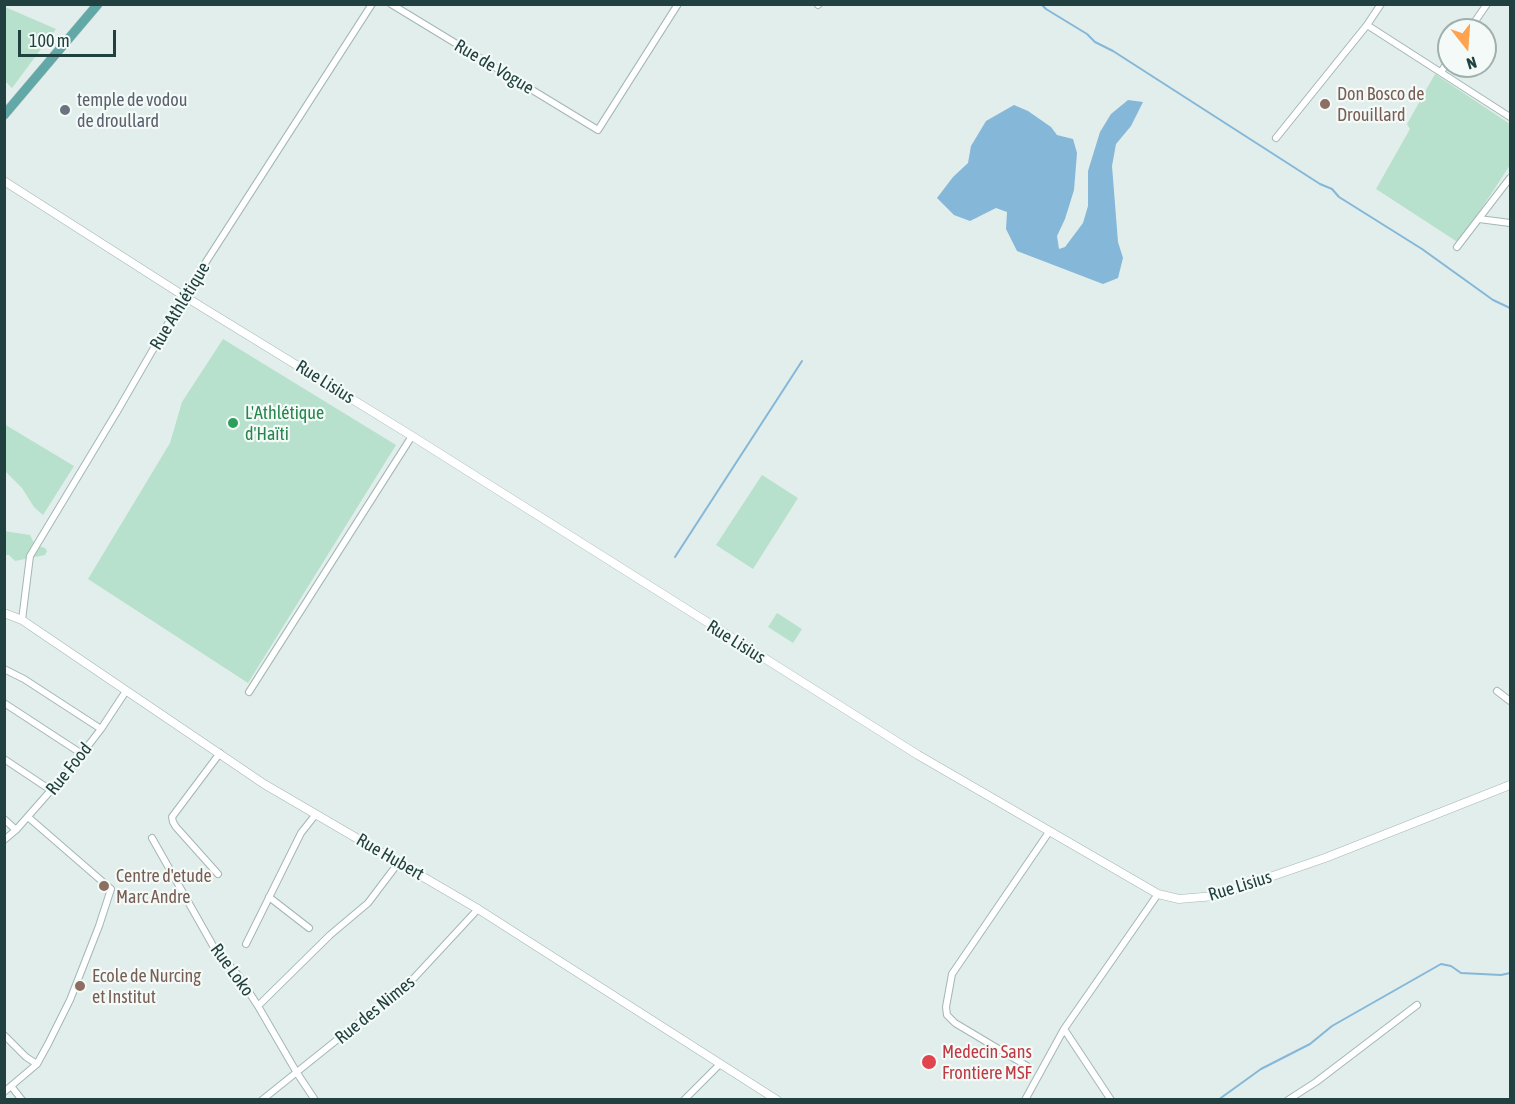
<!DOCTYPE html>
<meta charset="utf-8">
<style>
body{margin:0}
#map{position:relative;width:1515px;height:1104px;overflow:hidden;background:#e1eeeb;font-family:"Asap Condensed",sans-serif}
canvas{display:block}
.frame{position:absolute;inset:0;border:6px solid #20413f;pointer-events:none}
.north{position:absolute;left:1437px;top:18px;width:60px;height:60px;box-sizing:border-box;background:#f3faf8;border:2px solid #9fb0ae;border-radius:50%;rotate:163deg;font-size:16px;font-weight:700;line-height:24px;text-align:center;color:#20413f}
.north::after{content:'';display:block;margin:auto;width:21px;height:27px;background:#ffa34e;clip-path:polygon(50% 0,100% 100%,50% 72%,0 100%)}
.scale{position:absolute;left:18px;top:30px;width:98px;height:27px;box-sizing:border-box;border:3px solid #20413f;border-top:0;padding-left:8px;font-size:18px;line-height:21px;white-space:nowrap;color:#20413f;-webkit-text-stroke:4px #f3faf8;paint-order:stroke}
</style>
<div id="map">
<canvas width="1515" height="1104"></canvas>
<div class="frame"></div>
<div class="north">N</div>
<div class="scale">100 m</div>
</div>
<script>
const c = document.querySelector('canvas').getContext('2d');
c.lineJoin = 'round';
function paint(path, color) { c.fillStyle = color; c.fill(path, 'evenodd'); }
const poly = rows => new Path2D(rows.map(r => 'M' + r).join(''));
function trace(path, color, width, dash) { c.strokeStyle = color; c.lineWidth = width; c.lineCap = dash ? 'butt' : 'round'; c.setLineDash(dash || []); c.stroke(path); }
function write(font, color, halo, rows, align = 'center') {
  c.font = font + ' "Asap Condensed",sans-serif'; c.lineWidth = 4.5; c.setLineDash([]); c.textBaseline = 'middle'; c.strokeStyle = halo; c.fillStyle = color; for (const [text, x, y, turn = 0] of rows) {
    c.save(); c.translate(x, y); c.rotate((+turn || 0) * Math.PI / 180); c.textAlign = isNaN(turn) ? turn : align; if (halo) c.strokeText(text, 0, 0); c.fillText(text, 0, 0); c.restore();
  }
}
const green = poly([
 [5,7,56,29,12,88,5,81],
 [1435,74,1510,124,1510,165,1459,243,1376,189,1410,129,1407,124],
 [223,339,396,445,248,683,88,579,170,443,182,402],
 [4,424,74,466,43,515,34,507,22,488,5,471],
 [762,475,798,498,753,569,716,545],
 [4,531,30,535,35,545,45,548,47,551,45,555,15,561,9,555,5,555],
 [777,613,802,629,793,643,768,627]
]);
const water = poly([
 [1128,100,1143,102,1131,126,1116,144,1112,166,1118,242,1123,258,1118,278,1103,284,1017,251,1006,229,1007,212,996,208,970,221,954,215,937,198,953,177,968,163,971,146,986,121,1014,105,1028,111,1051,127,1057,135,1073,139,1077,153,1074,190,1065,219,1057,236,1059,249,1065,247,1083,223,1088,206,1088,171,1100,132,1111,114]
]);
const stream = poly([
 [1041,4,1046,9,1087,34,1095,42,1113,51,1320,184,1332,189,1339,197,1422,249,1493,300,1510,308],
 [675,557,802,361],
 [1218,1100,1261,1069,1310,1044,1332,1026,1441,964,1451,966,1461,973,1501,975,1510,973]
]);
const minor = poly([
 [391,4,598,130,678,4],
 [818,5,819,4],
 [1367,25,1510,117],
 [1469,30,1487,4],
 [1441,72,1449,60],
 [1276,138,1367,25,1381,4],
 [1479,219,1510,223],
 [1457,247,1510,178],
 [22,620,30,556,118,410,184,296,372,4],
 [4,669,24,679,101,729],
 [1497,691,1510,701],
 [249,692,412,436],
 [4,703,82,754],
 [4,759,52,791],
 [4,819,16,830],
 [152,838,216,951,238,975,258,1006,297,1073,315,1100],
 [4,840,16,830,74,764,101,729,126,691],
 [218,874,176,827,173,822,172,817,220,753],
 [269,897,309,928],
 [246,944,301,833,316,814],
 [258,1006,330,935,368,903,399,862],
 [1064,1029,1111,1100],
 [4,1035,26,1057,37,1064],
 [1027,1066,955,1023,947,1015,946,1007,952,974,1049,832],
 [11,1086,22,1100],
 [4,1092,37,1064,48,1044,70,1000,99,926,111,889,28,817],
 [262,1100,414,978,478,909],
 [684,1100,720,1064],
 [1025,1100,1064,1029,1158,894],
 [1288,1100,1316,1082,1417,1005]
]);
const tertiary = poly([
 [4,181,184,296,412,436,918,755,1158,894,1179,899,1215,896,1325,858,1510,785],
 [4,613,22,620,264,784,478,909,777,1100]
]);
const primary = poly([
 [4,115,98,4]
]);
const markers = [
 [1325,104,6,"#8d6e63"],
 [65,110,6,"#6b7280"],
 [233,423,6,"#2e9e5b"],
 [104,886,6,"#8d6e63"],
 [80,986,6,"#8d6e63"],
 [929,1062,8,"#e0444e"]
];
const streetNames = [
 ["Rue de Vogue",494,67,31],
 ["Rue Athlétique",180,306,-59],
 ["Rue Lisius",325,382,32],
 ["Rue Lisius",736,642,32],
 ["Rue Food",69,769,-51],
 ["Rue Hubert",390,857,30],
 ["Rue Lisius",1240,886,-17],
 ["Rue Loko",232,970,54],
 ["Rue des Nimes",375,1010,-39]
];
const educationNames = [
 ["Don Bosco de",1337,94],
 ["Drouillard",1337,115],
 ["Centre d'etude",116,876],
 ["Marc Andre",116,897],
 ["Ecole de Nurcing",92,976],
 ["et Institut",92,997]
];
const worshipNames = [
 ["temple de vodou",77,100],
 ["de droullard",77,121]
];
const leisureNames = [
 ["L'Athlétique",245,413],
 ["d'Haïti",245,434]
];
const healthNames = [
 ["Medecin Sans",942,1052],
 ["Frontiere MSF",942,1073]
];
paint(green, '#b8e1cd');
paint(water, '#84b7d8');
trace(stream, '#84b7d8', 2);
trace(minor, '#a3b7b4', 8);
trace(tertiary, '#a3b7b4', 9);
trace(primary, '#c1cac9', 10);
trace(minor, '#fff', 6);
trace(tertiary, '#fff', 8);
trace(primary, '#61a8a6', 9);
for (const [x, y, r, color] of markers) { const dot = new Path2D(); dot.arc(x, y, r, 0, 2 * Math.PI); c.fillStyle = color; c.fill(dot); trace(dot, '#f3faf8', 2); }
write('18px', '#20413f', '#f3faf8', streetNames);
write('18px', '#785e54', '#f3faf8', educationNames, 'left');
write('18px', '#5b616d', '#f3faf8', worshipNames, 'left');
write('18px', '#27864d', '#f3faf8', leisureNames, 'left');
write('18px', '#be3a42', '#f3faf8', healthNames, 'left');
</script>
